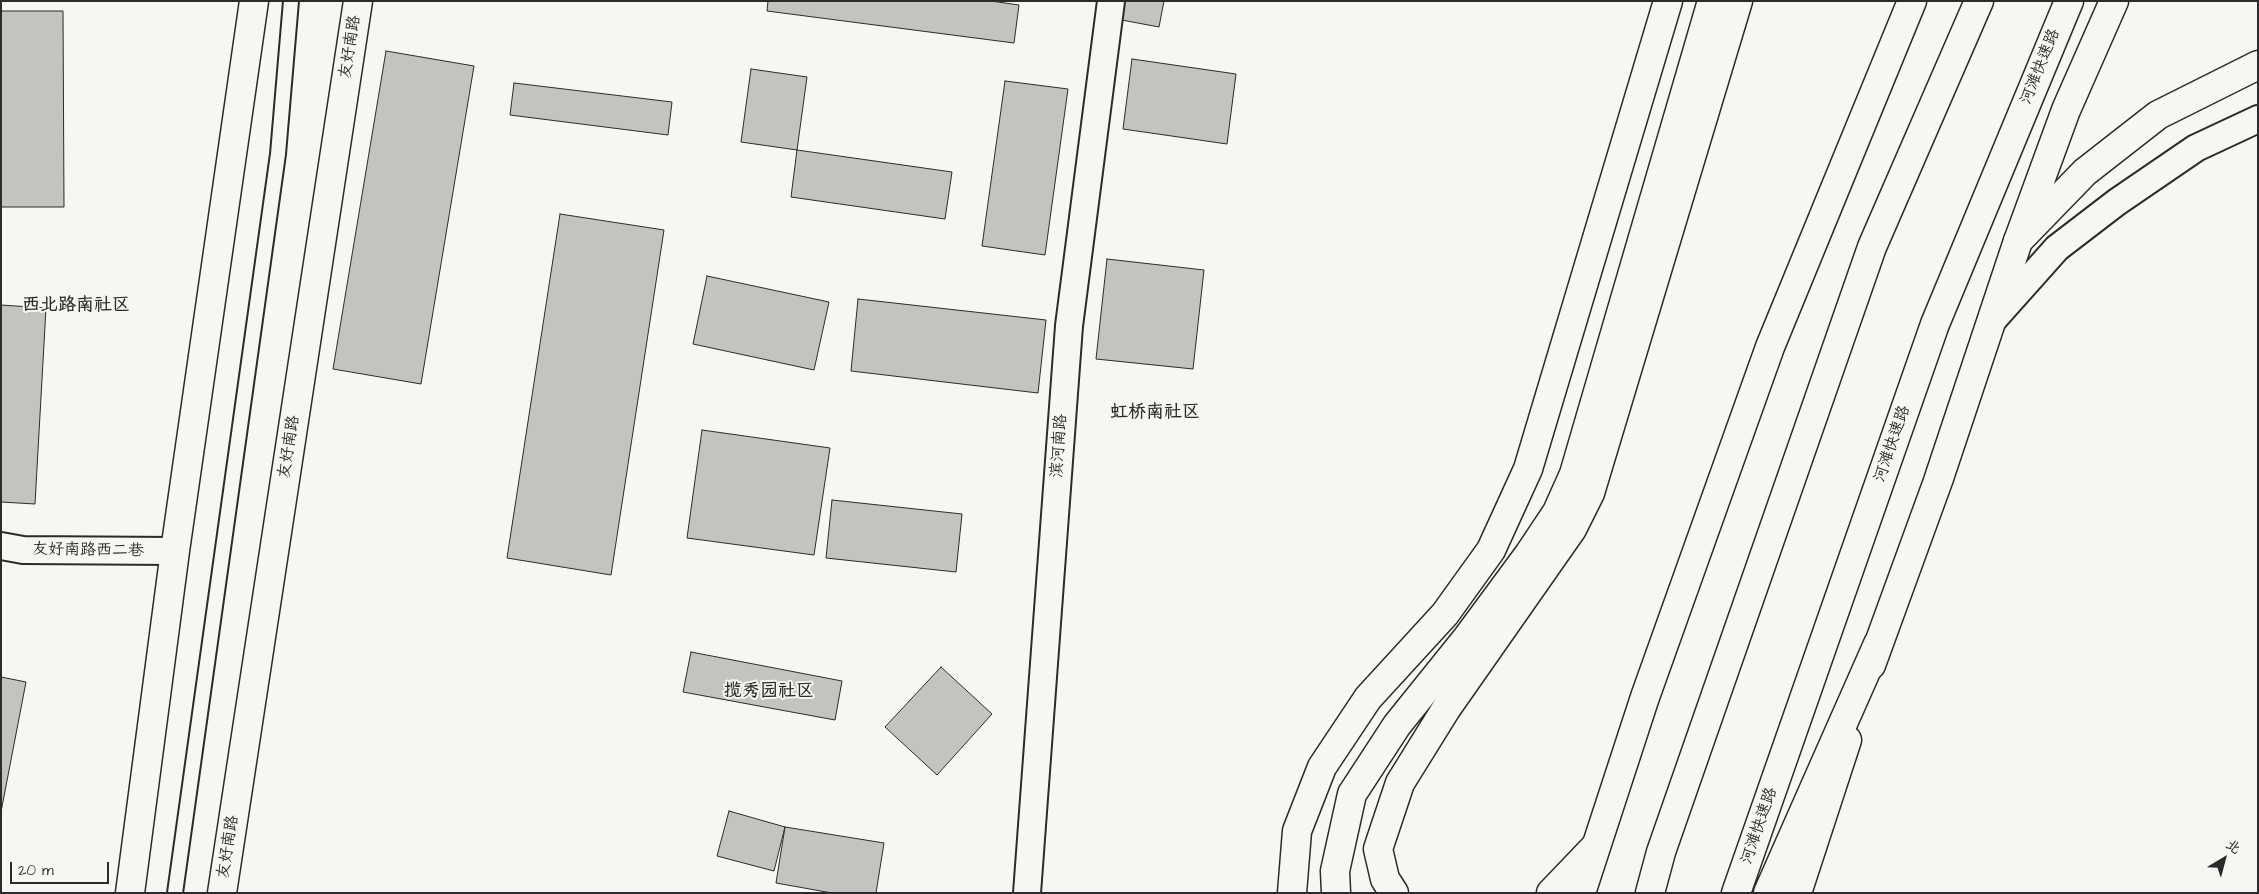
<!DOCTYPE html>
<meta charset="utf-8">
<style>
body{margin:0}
#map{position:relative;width:2259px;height:894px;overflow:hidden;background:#f6f6f2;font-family:"Architects Daughter","LXGW WenKai TC",sans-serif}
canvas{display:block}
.frame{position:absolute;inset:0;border:2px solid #2b2b2b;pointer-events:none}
.north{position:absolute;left:2199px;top:834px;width:50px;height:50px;-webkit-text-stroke:4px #f6f6f2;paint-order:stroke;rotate:37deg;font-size:14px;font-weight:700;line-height:20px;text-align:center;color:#2b2b2b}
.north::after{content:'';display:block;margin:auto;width:18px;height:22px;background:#2b2b2b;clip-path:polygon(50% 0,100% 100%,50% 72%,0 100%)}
.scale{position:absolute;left:10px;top:862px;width:99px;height:22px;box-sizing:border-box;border:2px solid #2b2b2b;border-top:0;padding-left:6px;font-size:15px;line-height:18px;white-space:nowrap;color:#2b2b2b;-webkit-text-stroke:4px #f6f6f2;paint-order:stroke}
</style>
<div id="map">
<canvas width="2259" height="894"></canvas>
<div class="frame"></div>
<div class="north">北</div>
<div class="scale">20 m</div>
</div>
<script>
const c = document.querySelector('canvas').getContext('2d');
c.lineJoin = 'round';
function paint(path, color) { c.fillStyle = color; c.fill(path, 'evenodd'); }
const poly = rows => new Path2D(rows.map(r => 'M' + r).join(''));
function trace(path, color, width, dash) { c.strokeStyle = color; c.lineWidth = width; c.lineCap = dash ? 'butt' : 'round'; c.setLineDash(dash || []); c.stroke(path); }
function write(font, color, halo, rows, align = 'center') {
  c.font = font + ' "Architects Daughter","LXGW WenKai TC",sans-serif'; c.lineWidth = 4; c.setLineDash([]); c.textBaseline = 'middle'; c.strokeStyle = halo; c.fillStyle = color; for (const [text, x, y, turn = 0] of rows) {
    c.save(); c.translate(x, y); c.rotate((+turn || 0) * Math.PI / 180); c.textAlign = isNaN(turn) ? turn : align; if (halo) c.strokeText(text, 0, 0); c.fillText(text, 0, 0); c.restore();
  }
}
const building = poly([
 [768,1,991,1,1019,5,1014,43,767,11,768,1],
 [1114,1,1164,1,1159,27,1111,18,1114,1],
 [1,11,63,11,64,207,1,207,1,11],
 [386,51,474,66,421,384,333,369,386,51],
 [1132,59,1236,74,1227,144,1123,129,1132,59],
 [751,69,807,77,797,150,741,142,751,69],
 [1005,81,1068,89,1045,255,982,246,1005,81],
 [514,83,672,102,668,135,510,115,514,83],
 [797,150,952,172,945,219,791,197,797,150],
 [560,214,664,230,611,575,507,558,560,214],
 [1107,259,1204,270,1193,369,1096,359,1107,259],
 [707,276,829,302,814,370,693,344,707,276],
 [858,299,1046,320,1038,393,851,371,858,299],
 [1,305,46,308,35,504,1,502,1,305],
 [702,430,830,448,814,555,687,538,702,430],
 [832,500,962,514,956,572,826,558,832,500],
 [691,652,842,681,835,720,683,692,691,652],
 [941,667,992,714,937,775,885,727,941,667],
 [1,677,26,682,1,812,1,677],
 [729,811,785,827,774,871,717,856,729,811],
 [785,827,884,843,876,893,832,893,776,883,785,827]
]);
const lane = poly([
 [175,893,278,154,291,1]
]);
const street = poly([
 [1991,322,2057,248,2117,202,2196,148,2258,119],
 [1,546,23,550,175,551],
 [1027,893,1069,326,1111,1]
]);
const secondary = poly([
 [1871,665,1938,481,2018,241,2066,110,2114,1],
 [1292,893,1297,831,1322,767,1368,698,1445,614,1491,550,1528,469,1668,1],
 [1581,893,1645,697,1770,347,1912,1],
 [1797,893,1847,740]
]);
const primary = poly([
 [130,893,175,551,254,1],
 [222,893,358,1]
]);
const highway = poly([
 [2018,241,2085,172,2158,115,2258,65],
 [1336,893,1335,871,1352,794,1397,725,1467,638,1529,554,1557,512,1574,474,1712,1],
 [1394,893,1385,879,1378,849,1400,783,1446,709,1572,529,1590,493,1738,1],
 [1551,893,1595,847],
 [1650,893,1661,852,1872,247,1979,1],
 [1736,893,1935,324,2069,1],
 [1768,893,1878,644]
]);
const streetNames = [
 ["友好南路",351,47,-81],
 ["河滩快速路",2041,67,-68],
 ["河滩快速路",1893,444,-71],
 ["滨河南路",1060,446,-86],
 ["友好南路",290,447,-81],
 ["友好南路西二巷",88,551,1],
 ["河滩快速路",1760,826,-71],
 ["友好南路",229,847,-81]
];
const neighbourhoodNames = [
 ["西北路南社区",76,306],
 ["虹桥南社区",1155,413],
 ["揽秀园社区",769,692]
];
paint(building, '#c3c3c0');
trace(building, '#2b2b2b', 1);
trace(lane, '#2b2b2b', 18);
trace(street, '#2b2b2b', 30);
trace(secondary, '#2b2b2b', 31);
trace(primary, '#2b2b2b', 31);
trace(highway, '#2b2b2b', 31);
trace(lane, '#f6f6f2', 14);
trace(street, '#f6f6f2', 26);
trace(secondary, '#f6f6f2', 28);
trace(primary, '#f6f6f2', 28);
trace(highway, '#f6f6f2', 28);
write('16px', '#2b2b2b', '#f6f6f2', streetNames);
write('bold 18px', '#2b2b2b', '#f6f6f2', neighbourhoodNames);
</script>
